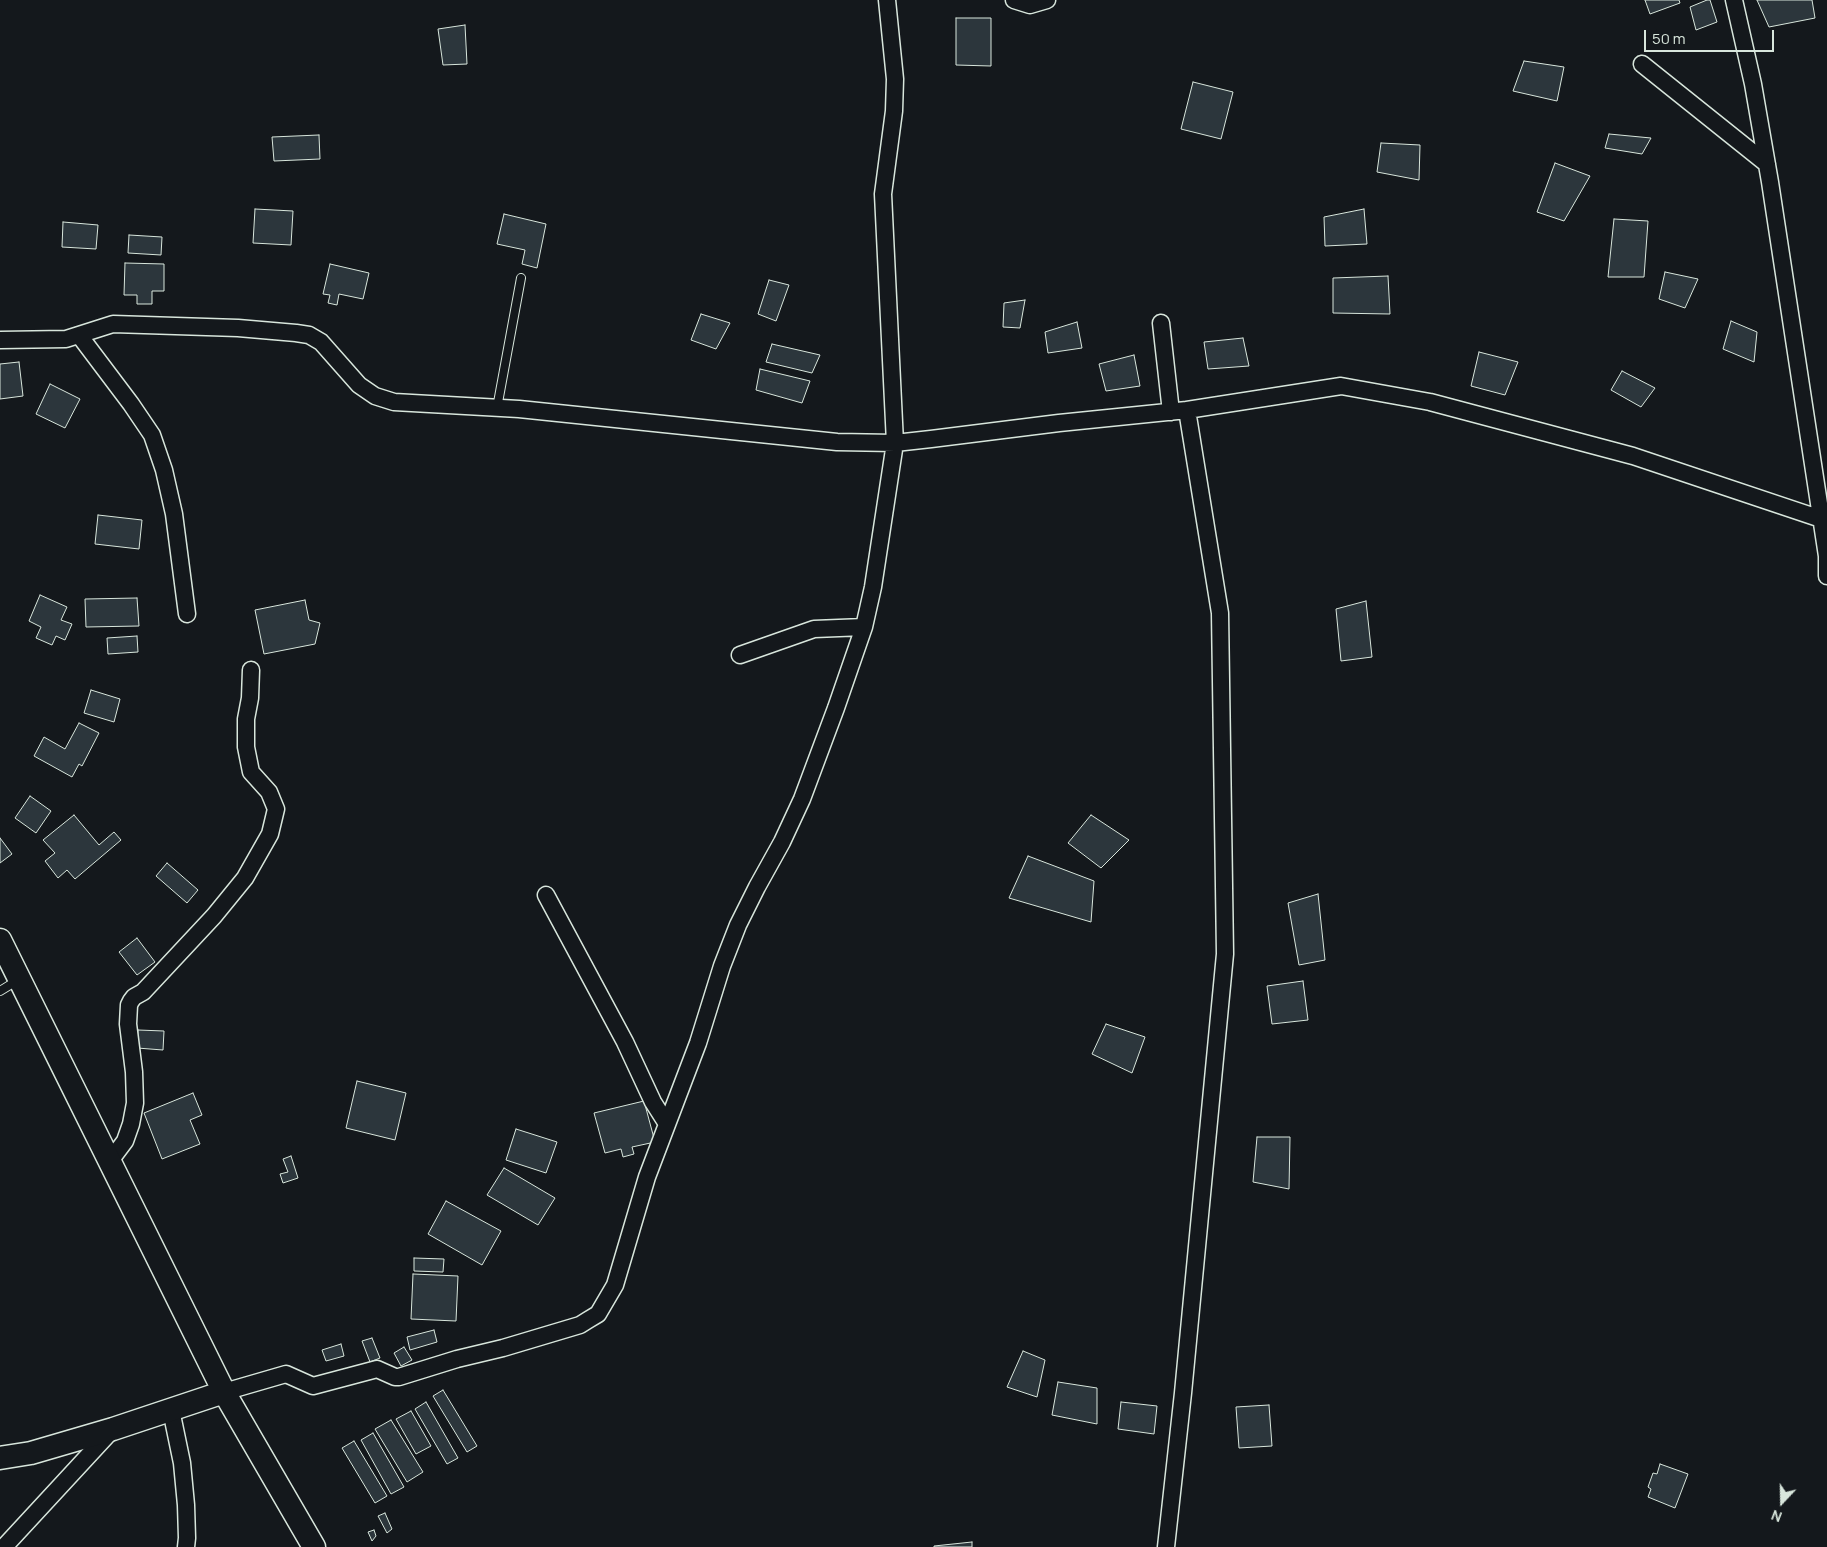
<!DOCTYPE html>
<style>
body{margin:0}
#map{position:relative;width:1827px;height:1547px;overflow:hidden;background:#14181c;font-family:Manrope,sans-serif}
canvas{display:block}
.north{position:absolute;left:1757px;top:1477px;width:50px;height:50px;-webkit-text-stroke:4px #14181c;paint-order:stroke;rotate:201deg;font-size:14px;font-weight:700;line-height:20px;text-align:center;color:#d8e6dc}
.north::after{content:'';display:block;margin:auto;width:18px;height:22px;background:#d8e6dc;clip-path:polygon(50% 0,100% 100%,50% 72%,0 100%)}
.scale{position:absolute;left:1644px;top:30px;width:130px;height:22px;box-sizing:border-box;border:2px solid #d8e6dc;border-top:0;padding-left:6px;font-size:15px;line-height:18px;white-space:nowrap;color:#d8e6dc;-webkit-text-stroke:4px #14181c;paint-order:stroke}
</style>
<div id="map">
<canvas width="1827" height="1547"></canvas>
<div class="north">N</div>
<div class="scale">50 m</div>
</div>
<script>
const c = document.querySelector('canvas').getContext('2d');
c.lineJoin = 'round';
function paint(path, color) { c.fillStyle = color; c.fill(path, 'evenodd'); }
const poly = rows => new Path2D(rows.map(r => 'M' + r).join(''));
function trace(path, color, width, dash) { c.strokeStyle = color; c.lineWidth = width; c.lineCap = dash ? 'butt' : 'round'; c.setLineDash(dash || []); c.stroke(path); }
const building = poly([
 [1645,0,1679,0,1680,3,1650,14,1645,0],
 [1707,0,1710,0,1717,22,1696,30,1690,7,1707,0],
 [1757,0,1812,0,1815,18,1769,27,1757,0],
 [956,18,991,18,991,66,956,65,956,18],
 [465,25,467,64,443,65,438,29,465,25],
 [1524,61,1564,67,1557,101,1513,91,1524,61],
 [1193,82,1233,92,1221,139,1181,129,1193,82],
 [1609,134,1651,138,1642,154,1605,148,1609,134],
 [319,135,320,159,274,161,272,137,319,135],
 [1381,143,1420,145,1419,180,1377,172,1381,143],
 [1555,163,1590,176,1564,221,1537,212,1555,163],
 [255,209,293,211,291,245,253,243,255,209],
 [1364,209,1367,244,1325,246,1324,217,1364,209],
 [504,214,546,224,537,268,522,264,525,250,497,244,504,214],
 [1614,219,1648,221,1644,277,1608,277,1614,219],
 [63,222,98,225,96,249,62,247,63,222],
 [129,235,162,237,161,255,128,253,129,235],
 [125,263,164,264,164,291,152,291,152,304,137,304,137,295,124,295,125,263],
 [330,264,369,273,363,299,339,294,337,305,328,303,330,295,323,294,330,264],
 [1665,272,1698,279,1685,308,1659,299,1665,272],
 [1388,276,1390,314,1333,313,1333,278,1388,276],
 [769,280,789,285,776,321,758,314,769,280],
 [1025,300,1020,328,1003,327,1004,303,1025,300],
 [701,314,730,323,716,349,691,340,701,314],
 [1731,321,1757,332,1754,362,1723,349,1731,321],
 [1077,322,1082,348,1048,353,1045,332,1077,322],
 [1243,338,1249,366,1208,369,1204,342,1243,338],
 [772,344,820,355,812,373,766,362,772,344],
 [1479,352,1518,362,1505,395,1471,386,1479,352],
 [1134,355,1140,386,1106,391,1099,364,1134,355],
 [19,362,23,396,0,399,0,364,19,362],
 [760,369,810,381,802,403,756,390,760,369],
 [1622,371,1655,388,1641,407,1611,390,1622,371],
 [50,384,80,399,65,428,36,414,50,384],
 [98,515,142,520,139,549,95,544,98,515],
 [40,595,67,607,61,620,72,624,65,640,56,636,52,645,36,638,41,627,29,621,40,595],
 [137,598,139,626,86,627,85,599,137,598],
 [305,600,309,620,320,623,315,644,264,654,255,610,305,600],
 [1366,601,1372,657,1341,661,1336,609,1366,601],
 [137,636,138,652,108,654,107,638,137,636],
 [91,690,120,699,114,722,84,713,91,690],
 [79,723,99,733,82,766,79,764,72,777,34,756,44,737,65,749,79,723],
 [30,796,51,811,36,833,15,818,30,796],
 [74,815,99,845,114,832,121,840,75,879,67,870,58,878,45,861,55,853,43,840,74,815],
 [1091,815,1129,840,1101,868,1068,843,1091,815],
 [0,838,12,854,0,863,0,838],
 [1028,856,1094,881,1091,922,1009,898,1028,856],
 [167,863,198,890,187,903,156,876,167,863],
 [1318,894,1325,960,1299,965,1288,903,1318,894],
 [137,938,155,962,137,975,119,952,137,938],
 [1303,981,1308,1020,1272,1024,1267,986,1303,981],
 [1106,1024,1145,1037,1132,1073,1092,1054,1106,1024],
 [138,1030,164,1031,163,1050,137,1048,138,1030],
 [357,1081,406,1093,395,1140,346,1128,357,1081],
 [193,1093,202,1115,190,1120,200,1144,162,1159,144,1113,193,1093],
 [644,1101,655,1142,632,1147,634,1154,623,1157,621,1149,605,1153,594,1113,644,1101],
 [516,1129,557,1142,546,1173,506,1160,516,1129],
 [1257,1137,1290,1137,1289,1189,1253,1182,1257,1137],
 [291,1156,298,1178,283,1183,280,1174,288,1172,283,1159,291,1156],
 [504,1168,555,1198,538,1225,487,1195,504,1168],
 [446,1201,501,1231,482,1265,428,1234,446,1201],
 [414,1258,444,1259,443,1272,414,1271,414,1258],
 [413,1274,458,1276,456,1321,411,1319,413,1274],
 [434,1330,437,1342,410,1350,407,1337,434,1330],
 [372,1338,380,1358,370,1362,362,1341,372,1338],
 [341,1344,344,1356,326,1361,322,1350,341,1344],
 [404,1347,412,1360,401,1366,394,1353,404,1347],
 [1023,1351,1045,1360,1037,1397,1007,1387,1023,1351],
 [1058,1382,1097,1388,1097,1424,1052,1415,1058,1382],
 [443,1390,477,1446,467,1452,433,1396,443,1390],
 [426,1402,458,1458,447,1464,415,1409,426,1402],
 [1121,1402,1157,1406,1154,1434,1118,1429,1121,1402],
 [1269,1405,1272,1446,1239,1448,1236,1407,1269,1405],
 [411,1411,431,1446,416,1454,396,1419,411,1411],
 [391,1420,423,1472,407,1482,375,1429,391,1420],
 [373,1433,404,1487,391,1494,361,1440,373,1433],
 [354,1441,387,1496,375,1503,342,1448,354,1441],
 [1660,1464,1688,1474,1675,1508,1648,1497,1651,1489,1648,1487,1653,1473,1657,1474,1660,1464],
 [385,1513,392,1529,387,1533,378,1516,385,1513],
 [374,1530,376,1536,372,1541,368,1532,374,1530],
 [972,1542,972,1547,934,1547,934,1546,972,1542]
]);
const lane = poly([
 [497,408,521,278],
 [0,991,18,980]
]);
const street = poly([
 [1014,0,1030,5,1047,0],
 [1734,0,1753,84,1770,182,1827,556,1827,576],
 [1642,64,1767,164],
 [1161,323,1171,412],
 [79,335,131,404,152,435,164,470,174,514,187,614],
 [0,340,66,339,113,324,238,328,296,333,309,335,321,342,359,385,375,396,394,402,519,409,837,442,895,443,931,439,1059,423,1187,410,1341,386,1430,402,1633,456,1827,521],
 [740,655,814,629,864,627],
 [546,895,625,1042,653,1102,667,1124],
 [110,1161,125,1141,131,1124,135,1103,134,1072,128,1024,129,1005,131,1001,134,997,143,992,214,916,245,878,270,834,276,809,269,792,251,772,246,747,246,719,250,698,251,670],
 [224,1392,286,1374,313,1386,377,1369,395,1377,399,1377,457,1359,503,1348,580,1325,588,1320,598,1314,615,1285,647,1177,698,1043,722,966,738,925,757,887,782,842,802,799,836,708,864,627,873,587,895,443,883,194,894,111,895,79,887,0],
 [171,1410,182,1463,186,1505,187,1538,186,1547],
 [4,1547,113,1429],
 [1166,1547,1183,1393,1225,954,1220,613,1187,410]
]);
const secondary = poly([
 [0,940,224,1392,314,1547],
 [0,1458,31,1453,113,1429,224,1392]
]);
paint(building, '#2c363c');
trace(building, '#d8e6dc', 1);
trace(lane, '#d8e6dc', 10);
trace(street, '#d8e6dc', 19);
trace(secondary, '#d8e6dc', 25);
trace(lane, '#14181c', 8);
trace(street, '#14181c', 16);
trace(secondary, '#14181c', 22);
</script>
